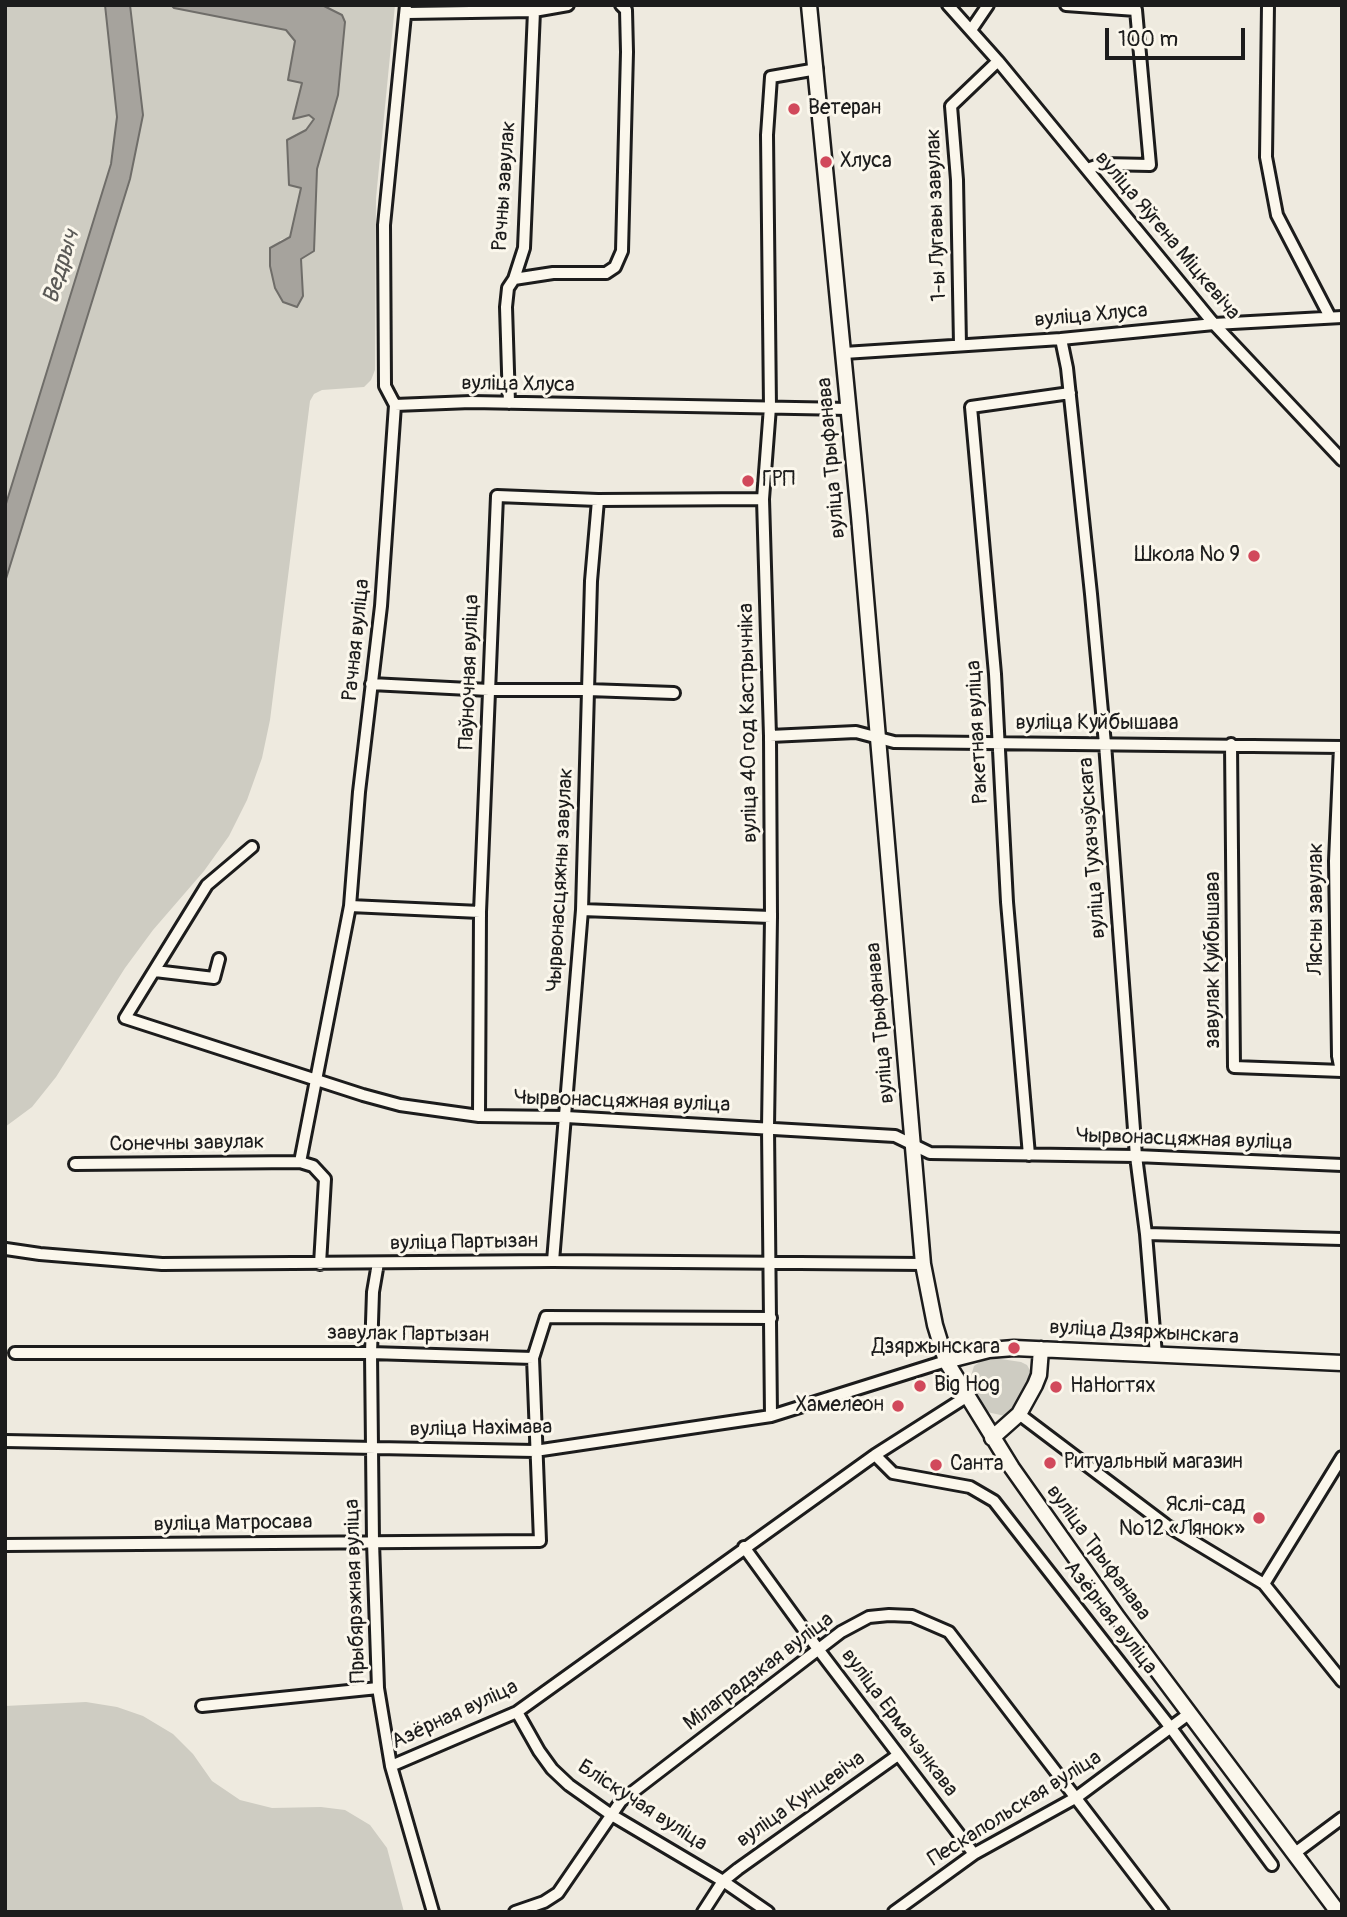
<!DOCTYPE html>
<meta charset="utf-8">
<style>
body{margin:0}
#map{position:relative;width:1347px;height:1917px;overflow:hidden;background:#eeeadf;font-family:Pangolin,sans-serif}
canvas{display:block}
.frame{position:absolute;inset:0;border:7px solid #1c1c1c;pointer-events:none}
.scale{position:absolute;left:1105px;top:28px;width:140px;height:32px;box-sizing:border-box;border:4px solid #1c1c1c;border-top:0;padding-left:9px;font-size:21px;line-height:24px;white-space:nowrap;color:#1c1c1c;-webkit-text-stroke:5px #fbf7ec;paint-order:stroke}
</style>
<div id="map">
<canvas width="1347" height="1917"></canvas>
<div class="frame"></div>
<div class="scale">100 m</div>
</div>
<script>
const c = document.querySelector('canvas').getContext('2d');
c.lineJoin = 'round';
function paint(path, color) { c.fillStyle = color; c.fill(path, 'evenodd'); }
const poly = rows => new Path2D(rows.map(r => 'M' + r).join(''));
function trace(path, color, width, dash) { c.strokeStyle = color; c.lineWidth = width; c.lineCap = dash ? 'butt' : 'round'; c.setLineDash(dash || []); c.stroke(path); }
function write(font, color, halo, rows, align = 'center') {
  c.font = font + ' Pangolin,sans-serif'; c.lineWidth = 6; c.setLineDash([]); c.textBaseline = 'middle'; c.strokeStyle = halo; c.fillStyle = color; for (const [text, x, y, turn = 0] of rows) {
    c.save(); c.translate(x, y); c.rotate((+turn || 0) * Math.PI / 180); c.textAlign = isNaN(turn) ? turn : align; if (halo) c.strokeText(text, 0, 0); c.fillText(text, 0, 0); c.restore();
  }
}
const green = poly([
 [5,5,105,5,117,117,111,164,5,507],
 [130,5,171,5,174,8,286,30,295,41,288,79,302,83,294,119,309,114,314,119,306,130,289,185,301,187,296,219,290,237,280,240,303,296,301,259,314,251,317,169,338,95,345,22,342,15,322,5,395,5,376,198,375,370,371,380,364,387,322,390,314,394,310,401,270,720,262,758,247,800,229,836,204,871,153,930,125,968,56,1077,32,1107,5,1127,5,582,130,179,143,114],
 [994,1358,1021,1362,1027,1365,1033,1376,1016,1409,1005,1416,987,1412,970,1379,974,1366,981,1361],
 [86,1702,117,1707,143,1716,173,1734,193,1754,212,1781,240,1800,272,1808,321,1807,345,1810,370,1825,387,1848,404,1912,5,1912,5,1706]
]);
const water = poly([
 [105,5,130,5,143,115,130,179,5,582,5,507,111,164,117,117,105,5],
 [171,5,322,5,342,15,345,22,338,95,317,169,314,251,301,259,303,296,297,307,283,302,275,288,270,266,270,248,290,237,301,188,289,185,287,140,306,130,314,119,309,115,293,119,302,83,288,80,295,41,286,30,174,8,171,5]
]);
const minor = poly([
 [948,5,998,61,1214,324,1342,460],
 [1066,5,1136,10,1150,165,1102,164,1087,169],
 [1268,5,1266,157,1277,215,1330,317],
 [407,13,534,11,568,5],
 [971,30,988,5],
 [514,279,553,273,606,273,615,267,622,251,627,52,626,10,621,5],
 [1061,339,1067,368,1091,594,1105,744,1136,1156,1146,1234,1156,1355],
 [960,345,957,180,951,106,998,61],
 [844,353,1061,339,1214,324,1342,317],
 [509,403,506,307,508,288,514,279,524,248,534,11],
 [395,405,471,402,849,409],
 [371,684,489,690,588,690,674,693],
 [770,736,856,732,894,742,1342,747],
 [1231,744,1234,1067,1342,1071],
 [1340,747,1335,861,1338,1056,1341,1071],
 [252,847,207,885,125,1018,363,1095,400,1105,479,1116,566,1117,895,1136,930,1153,1136,1156,1342,1165],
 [350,906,480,912],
 [582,910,771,917],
 [155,971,214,978,219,959],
 [479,1116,480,912,497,496,598,500,763,499],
 [1029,1155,1007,902,995,674,971,407,1070,393],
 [75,1164,300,1162],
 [1146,1234,1342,1239],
 [6,1249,40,1254,162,1264,553,1261,923,1264],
 [553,1261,582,910,591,581,598,500],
 [378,1263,373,1292,371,1353,373,1542,378,1688,391,1766,433,1912],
 [320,1264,325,1179,313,1166,300,1162,350,906,359,792,381,606,395,405,385,386,384,225,406,5],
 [15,1353,371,1353,533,1358],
 [1019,1414,1166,1525,1264,1584,1342,1681],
 [771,1416,768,1128,771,917,770,736,763,499,770,407,767,135,771,77,817,69],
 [5,1441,535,1451,771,1416,946,1361],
 [875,1455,893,1473,970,1487,994,1501,1171,1728,1272,1865],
 [5,1545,540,1541,533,1358,546,1317,771,1318],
 [744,1547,818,1649,974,1854],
 [1264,1584,1342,1457],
 [202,1706,378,1688],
 [517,1712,539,1751,552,1769,569,1785,610,1814,723,1881,768,1912],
 [391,1766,517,1712,875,1455,966,1397],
 [1295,1853,1342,1818],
 [515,1912,544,1902,558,1893,621,1801,841,1632,869,1617,889,1615,912,1616,949,1632,1163,1912],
 [703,1912,723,1881,738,1869,898,1755],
 [894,1912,974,1854,1077,1797,1190,1713]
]);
const tertiary = poly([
 [809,5,859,516,923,1264,935,1325,946,1361,1012,1468,1118,1618,1338,1912],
 [946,1361,989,1350,1014,1348,1342,1363],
 [992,1438,1019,1414,1035,1385,1039,1375,1041,1349]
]);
const markers = [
 [794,109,7,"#d1495b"],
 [826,162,7,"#d1495b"],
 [748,481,7,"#d1495b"],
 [1254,556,7,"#d1495b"],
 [1014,1348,7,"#d1495b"],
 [920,1386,7,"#d1495b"],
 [1056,1387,7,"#d1495b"],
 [898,1406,7,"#d1495b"],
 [1050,1463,7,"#d1495b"],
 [936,1465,7,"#d1495b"],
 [1259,1518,7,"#d1495b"]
];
const poiNames = [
 ["Ветеран",808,109],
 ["Хлуса",840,162],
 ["ГРП",762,481],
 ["Школа № 9",1240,556,"right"],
 ["Дзяржынскага",1000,1348,"right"],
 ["Big Hog",934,1386],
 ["НаНогтях",1070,1387],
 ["Хамелеон",884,1406,"right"],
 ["Ритуальный магазин",1064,1463],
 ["Санта",950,1465],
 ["Яслі-сад",1245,1506,"right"],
 ["№12 «Лянок»",1245,1530,"right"]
];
const streetNames = [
 ["Рачны завулак",505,186,-86],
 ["1-ы Лугавы завулак",937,215,-92],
 ["вуліца Яўгена Міцкевіча",1167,236,50],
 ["вуліца Хлуса",1091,316,-5],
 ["вуліца Хлуса",518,385,1],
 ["вуліца Трыфанава",832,458,-95],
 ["Рачная вуліца",357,640,-84],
 ["Паўночная вуліца",470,672,-88],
 ["вуліца 40 год Кастрычніка",749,723,-91],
 ["вуліца Куйбышава",1097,724],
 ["Ракетная вуліца",978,732,-93],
 ["вуліца Тухачэўскага",1093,848,-94],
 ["Чырвонасцяжны завулак",561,880,-87],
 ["Лясны завулак",1317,909,-90],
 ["завулак Куйбышава",1214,960,-90],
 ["вуліца Трыфанава",881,1023,-95],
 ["Чырвонасцяжная вуліца",622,1102,2],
 ["Чырвонасцяжная вуліца",1184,1140,2],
 ["Сонечны завулак",187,1144,-1],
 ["вуліца Партызан",464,1243,-1],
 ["вуліца Дзяржынскага",1144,1333,3],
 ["завулак Партызан",408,1335,1],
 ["вуліца Нахімава",481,1429,-1],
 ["вуліца Матросава",233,1524,-1],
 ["вуліца Трыфанава",1098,1553,54],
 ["Прыбярэжная вуліца",356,1591,-92],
 ["Азёрная вуліца",1110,1618,52],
 ["Мілаградзкая вуліца",759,1672,-37],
 ["Азёрная вуліца",455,1715,-25],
 ["вуліца Ермачэнкава",899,1723,53],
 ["вуліца Кунцевіча",801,1800,-35],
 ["Бліскучая вуліца",642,1806,33],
 ["Пескапольская вуліца",1015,1809,-32]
];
const waterNames = [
 ["Ведрыч",62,267,-73]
];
paint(green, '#ceccc2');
paint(water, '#a6a39d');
trace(water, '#6f6d69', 2);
trace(minor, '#1c1c1c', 16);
trace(tertiary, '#1c1c1c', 19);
trace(minor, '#fbf7ec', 10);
trace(tertiary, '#fbf7ec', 14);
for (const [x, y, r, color] of markers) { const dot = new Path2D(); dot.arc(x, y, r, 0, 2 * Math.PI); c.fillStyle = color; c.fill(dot); trace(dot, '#fbf7ec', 2.5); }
write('21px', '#1c1c1c', '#fbf7ec', poiNames, 'left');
write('21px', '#1c1c1c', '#fbf7ec', streetNames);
write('italic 23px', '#5a5956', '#fbf7ec', waterNames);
</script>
